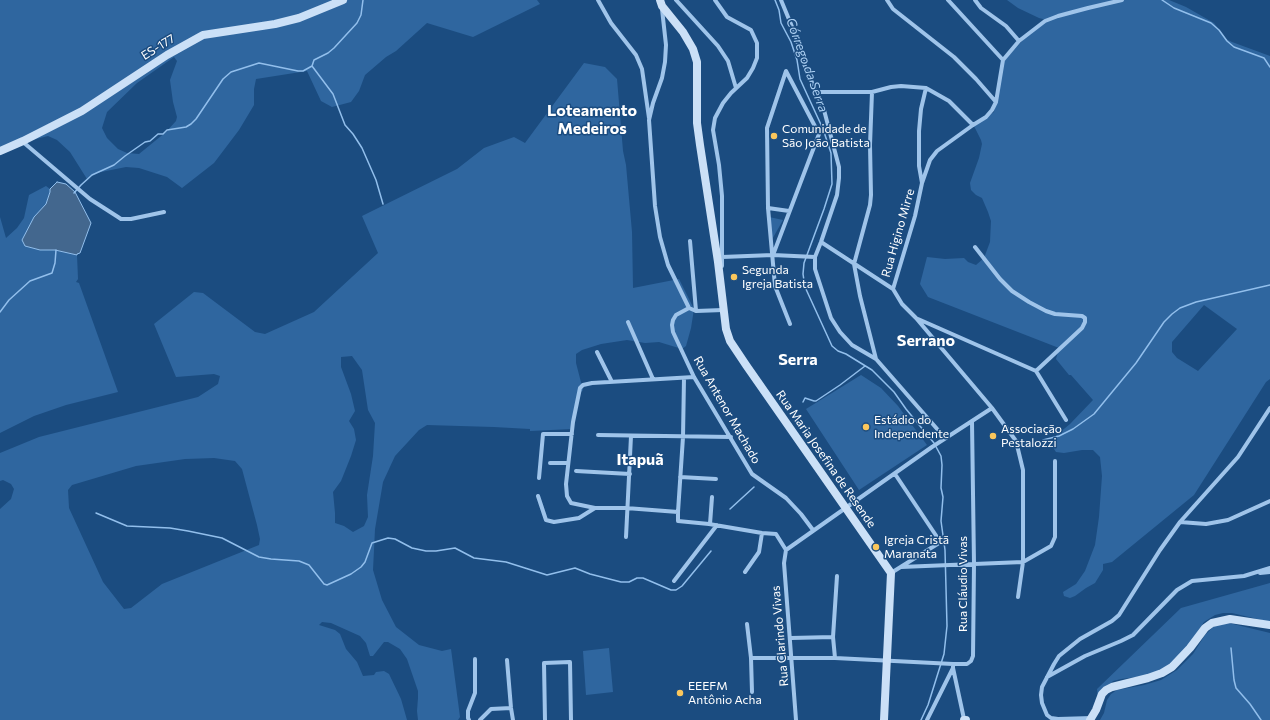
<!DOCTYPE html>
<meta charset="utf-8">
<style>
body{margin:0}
canvas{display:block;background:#1b4c80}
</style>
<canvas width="1270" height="720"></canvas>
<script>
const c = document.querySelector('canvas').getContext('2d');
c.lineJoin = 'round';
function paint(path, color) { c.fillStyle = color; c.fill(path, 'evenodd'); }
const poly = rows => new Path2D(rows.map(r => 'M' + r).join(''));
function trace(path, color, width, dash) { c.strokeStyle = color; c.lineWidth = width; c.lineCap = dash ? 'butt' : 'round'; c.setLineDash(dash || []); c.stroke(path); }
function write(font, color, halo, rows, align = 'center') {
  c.font = font + ' Commissioner,sans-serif'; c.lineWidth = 3; c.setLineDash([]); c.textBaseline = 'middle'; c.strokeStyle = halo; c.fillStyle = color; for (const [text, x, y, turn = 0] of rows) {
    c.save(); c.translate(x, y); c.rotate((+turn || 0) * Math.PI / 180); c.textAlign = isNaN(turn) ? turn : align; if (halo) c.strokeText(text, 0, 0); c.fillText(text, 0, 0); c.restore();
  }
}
const green = poly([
 [0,0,537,0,540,4,473,37,427,23,396,51,386,57,365,75,359,91,351,102,332,107,321,101,307,71,256,79,254,89,254,105,239,130,214,163,182,188,167,177,139,168,126,167,96,173,87,179,70,152,57,140,48,136,32,140,0,154],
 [174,57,177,61,170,80,173,102,177,117,176,121,166,132,139,154,127,153,118,149,107,138,102,128,107,112,137,83],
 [1007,0,1169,0,1186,7,1214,23,1226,39,1232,42,1270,56,1270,379,1266,382,1194,495,1112,562,1103,564,1103,570,1095,583,1086,588,1075,596,1070,598,1064,596,1063,592,1076,584,1085,571,1095,545,1099,517,1102,476,1100,457,1093,450,1082,450,1064,453,1056,452,1052,446,1053,438,1070,424,1093,400,1071,375,1069,375,1056,359,1059,348,928,297,920,284,927,257,945,259,964,258,968,262,976,265,984,258,990,242,991,221,988,212,982,198,976,195,971,190,970,183,979,158,982,144,981,140,974,126,994,112,1004,61,1023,40,1047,20,1039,18,1018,8],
 [1204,305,1237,329,1198,371,1177,358,1172,352,1172,342],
 [584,63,605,67,617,79,623,151,626,165,632,232,633,288,679,279,694,309,691,328,686,346,682,349,659,342,645,343,627,340,601,344,582,350,576,354,576,363,583,390,579,394,572,429,530,431,530,429,494,427,427,425,419,430,395,456,383,482,375,529,373,570,382,600,396,627,419,645,442,651,451,649,460,717,458,720,418,720,417,711,418,698,418,691,407,659,400,649,388,642,384,642,373,656,370,656,366,643,360,636,331,623,322,622,319,625,335,630,340,634,346,649,357,662,363,676,374,675,376,672,384,671,389,674,401,699,407,720,0,720,0,509,11,499,14,489,11,484,3,480,0,481,0,453,39,437,198,397,218,384,220,376,214,374,176,377,154,324,194,292,203,293,255,332,265,334,314,312,378,253,362,216,457,169,484,148,514,137,525,143],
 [352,356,362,370,368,410,375,423,373,456,367,495,368,517,364,526,353,532,344,526,335,523,335,513,333,492,341,481,351,456,356,440,354,429,349,421,355,411,351,394,341,367,341,357],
 [214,458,235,461,242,469,257,525,260,539,259,545,162,584,131,608,124,609,103,582,69,508,68,490,72,485,136,466,185,459],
 [46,186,50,189,50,192,46,204,34,217,22,240,25,246,40,250,55,250,77,255,78,279,76,282,79,283,118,392,66,405,34,416,0,433,0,217,6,238,17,228,24,218,29,195],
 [769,217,783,220,770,243],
 [861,375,881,388,898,406,927,445,859,490,806,409],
 [1270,583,1270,622,1232,613,1223,613,1215,615,1204,622,1189,644,1166,668,1144,676,1121,679,1113,681,1110,684,1098,700,1097,689,1181,608],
 [1229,623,1270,633,1270,720,1100,720,1104,713,1107,700,1111,694,1117,690,1144,685,1161,680,1177,670,1193,654,1205,635,1213,627,1218,624],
 [609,648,613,692,586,695,583,651]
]);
const water = poly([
 [57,182,66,184,75,192,91,223,80,253,77,254,77,255,55,250,40,250,25,246,22,240,34,217,46,204,50,192,50,189,57,182]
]);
const stream = poly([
 [775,0,779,10,781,23,791,42,797,60,800,79,823,129,831,153,832,184,824,209,804,263,803,274,805,287,832,346,838,351,846,354,872,370,894,392,906,409,934,443,941,456,942,465,941,488,943,497,941,521,945,550,947,626,944,654,928,705,921,720],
 [1162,0,1174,8,1211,23,1219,30,1227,41,1234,47,1264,58,1270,67],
 [312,66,333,94,345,125,353,134,362,148,376,180,383,204],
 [74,193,81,185,92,175,114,165,125,156,145,142,150,141,158,134,163,134,167,130,186,127,191,124,196,119,223,79,231,72,259,63,298,71,303,71,312,66,314,60,328,53,334,48,357,23,361,15,363,0],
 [0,312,9,300,30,281,52,273,55,263,56,250],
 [803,402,805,398,814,401,816,401,840,385,865,366],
 [1043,440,1059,436,1073,429,1094,414,1136,363,1164,322,1172,314,1180,308,1196,302,1270,285],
 [730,509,754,487],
 [96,513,127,526,170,528,188,531,222,538,259,557,271,559,299,561,309,565,324,584,327,585,351,574,361,567,365,562,372,543,388,538,395,539,412,548,426,551,436,551,455,548,474,558,506,562,547,575,575,568,590,574,621,582,629,582,637,578,643,578,671,590,676,590,682,586,711,551],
 [1231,648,1234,680,1236,688,1250,704,1261,720]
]);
const minor = poly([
 [598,0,611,23,636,55,642,69,649,118],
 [676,0,718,46,728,61,736,88],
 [715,0,727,17,751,30,757,43,757,58,753,68,747,78,731,93,723,103,715,118,713,130,719,165,722,196,722,266],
 [781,0,795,34,804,64,824,110,839,167,839,178,837,195,821,242,815,257,815,269,831,318,840,332,852,345,876,359,945,438],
 [887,0,893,9,954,57,976,79,996,102],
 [948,0,1003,60],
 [975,0,981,8,1006,26,1019,41],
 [662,9,666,45,665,62,662,78,653,103,649,120,655,206,660,237,668,265,689,308,696,311,723,310],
 [816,92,872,92,891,87,901,86,926,88,949,101,973,125],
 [872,92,870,145,871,195,870,205,854,264,860,296,876,359],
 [23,142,90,199,118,217,121,219,131,219,164,212],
 [922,183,919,166,919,131,921,109,926,88],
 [768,208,789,211],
 [690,241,696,311],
 [821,242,893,289,902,304,916,318,992,408,1016,441,1023,470,1023,562,1018,597],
 [975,247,1000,279,1012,291,1029,302,1046,311,1055,314,1082,316,1085,318,1085,322,1082,328,1036,371],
 [773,255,819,134,786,71,767,128,768,208,775,286,790,324],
 [722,257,773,255,815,257],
 [893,289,915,216,922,183,930,160,937,151,973,125,986,117,992,110,996,102,1003,60,1019,41,1045,21,1058,16,1088,8,1122,0],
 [689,308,676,315,673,320,672,325,673,332,694,377,752,474,786,498,801,514,813,530],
 [918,319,1036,371,1066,420],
 [628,322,653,379],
 [597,352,612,382],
 [598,435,731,437],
 [550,463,568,463],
 [576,471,630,474],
 [680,477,716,479],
 [539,478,543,434,572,434],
 [538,496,546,520,554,522,579,518,595,508,626,508,678,512,678,521,709,524,762,533,776,534,786,550],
 [595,508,571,503,567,496,566,484,573,422,580,388,583,385,592,383,694,377],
 [678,512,683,437,684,378],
 [1180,522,1206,524,1228,520,1270,501],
 [710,524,712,497],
 [626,537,631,436],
 [786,550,932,447,992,408],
 [786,550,784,563,796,720],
 [901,567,1023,562,1051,546,1055,537,1055,461],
 [745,572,759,552,762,533],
 [891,573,939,543,937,537,895,474],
 [1260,573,1270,572],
 [674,581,717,525],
 [747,624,751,658,752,692],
 [791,638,833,637],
 [751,658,835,658,953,664,967,664,971,661,973,656,974,564,972,422],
 [835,658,833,637,837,576],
 [507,660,511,708,513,720],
 [953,668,964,719],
 [1047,677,1085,656,1121,641,1133,635,1177,590,1192,581,1244,576,1270,568],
 [1092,718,1058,719,1051,718,1047,715,1042,703,1041,695,1042,687,1054,664,1059,656,1080,639,1112,621,1119,615,1160,550,1180,522,1238,457,1270,408],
 [469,720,468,718,468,711,475,693,475,659],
 [480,720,491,709,511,708],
 [545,720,544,663,570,662,571,720],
 [927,720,953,668,953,664]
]);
const secondary = poly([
 [660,0,662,6,683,32,693,49,697,62,697,123,700,145,718,262,726,329,730,341,746,365,891,573,884,720],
 [0,151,23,141,82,111,167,55,203,35,275,24,299,18,343,0],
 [964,720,966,720],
 [1090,720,1096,710,1102,694,1106,690,1112,687,1148,678,1162,673,1172,667,1190,648,1205,628,1212,623,1230,619,1270,625]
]);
const markers = [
 [774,136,4,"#fbc75c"],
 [734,277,4,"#fbc75c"],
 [866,427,4,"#fbc75c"],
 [993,436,4,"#fbc75c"],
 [876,547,4,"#fbc75c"],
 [680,693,4,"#fbc75c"]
];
const streetNames = [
 ["ES-177",158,47,-32],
 ["Rua Higino Mirre",898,233,-74],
 ["Rua Antenor Machado",727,410,60],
 ["Rua Maria Josefina de Resende",826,459,55],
 ["Rua Cláudio Vivas",963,584,-90],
 ["Rua Clarindo Vivas",780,636,-95]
];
const poiNames = [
 ["Comunidade de",782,129],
 ["São João Batista",782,143],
 ["Segunda",742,270],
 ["Igreja Batista",742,284],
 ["Estádio do",874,420],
 ["Independente",874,434],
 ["Associação",1001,429],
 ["Pestalozzi",1001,443],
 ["Igreja Cristã",884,540],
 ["Maranata",884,554],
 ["EEEFM",688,686],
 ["Antônio Acha",688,700]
];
const waterNames = [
 ["Córrego da Serra",807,65,70]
];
const districtNames = [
 ["Loteamento",592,111],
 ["Medeiros",592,129],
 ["Serrano",926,341],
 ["Serra",798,360],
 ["Itapuã",640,460]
];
paint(green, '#2f669f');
paint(water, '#43678e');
trace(water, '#92bfec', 1);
trace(stream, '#92bfec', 1.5);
trace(minor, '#9fc4ea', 4);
trace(secondary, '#cbe0f7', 8);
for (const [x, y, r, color] of markers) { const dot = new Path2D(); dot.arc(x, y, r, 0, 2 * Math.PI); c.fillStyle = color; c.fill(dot); trace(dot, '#1b4c80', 1.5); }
write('12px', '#fff', '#1b4c80', streetNames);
write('12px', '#fff', '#1b4c80', poiNames, 'left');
write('italic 13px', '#aacef1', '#1b4c80', waterNames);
write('bold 16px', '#fff', '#1b4c80', districtNames);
</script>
